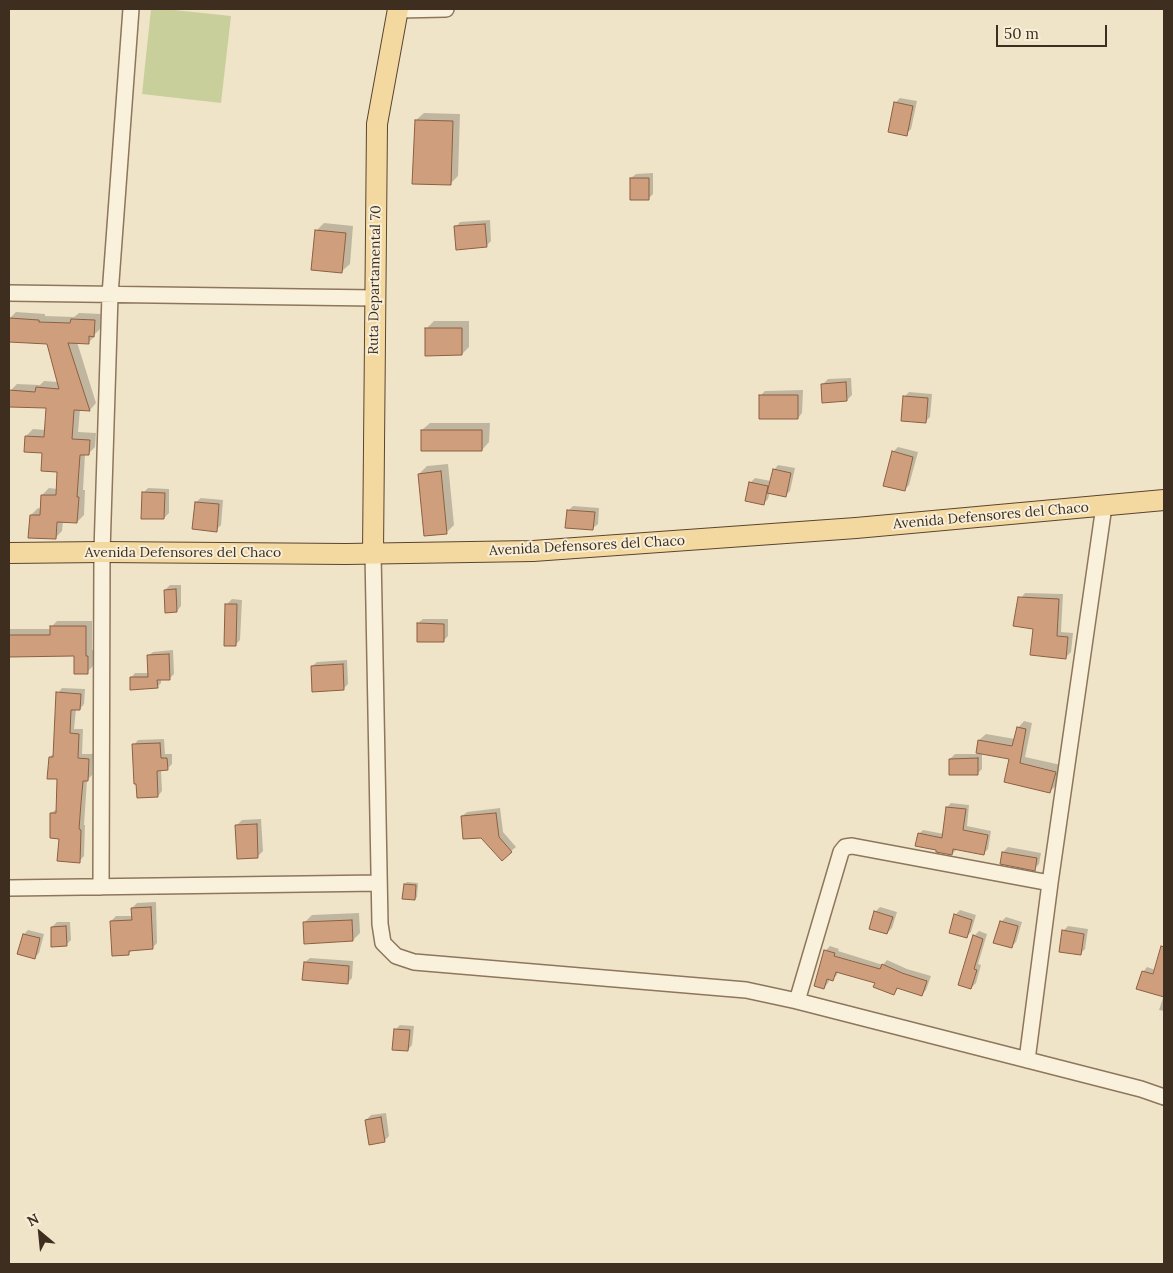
<!DOCTYPE html>
<style>
body{margin:0}
#map{position:relative;width:1173px;height:1273px;overflow:hidden;background:#f0e4c8;font-family:Lora,serif}
canvas{display:block}
.frame{position:absolute;inset:0;border:10px solid #3d2e20;pointer-events:none}
.north{position:absolute;left:15px;top:1208px;width:50px;height:50px;-webkit-text-stroke:4px #f7eed8;paint-order:stroke;rotate:332deg;font-size:14px;font-weight:700;line-height:20px;text-align:center;color:#3d2e20}
.north::after{content:'';display:block;margin:auto;width:18px;height:22px;background:#3d2e20;clip-path:polygon(50% 0,100% 100%,50% 72%,0 100%)}
.scale{position:absolute;left:996px;top:25px;width:111px;height:22px;box-sizing:border-box;border:2px solid #3d2e20;border-top:0;padding-left:6px;font-size:15px;line-height:18px;white-space:nowrap;color:#3d2e20;-webkit-text-stroke:4px #f7eed8;paint-order:stroke}
</style>
<div id="map">
<canvas width="1173" height="1273"></canvas>
<div class="frame"></div>
<div class="north">N</div>
<div class="scale">50 m</div>
</div>
<script>
const c = document.querySelector('canvas').getContext('2d');
c.lineJoin = 'round';
function paint(path, color) { c.fillStyle = color; c.fill(path, 'evenodd'); }
const poly = rows => new Path2D(rows.map(r => 'M' + r).join(''));
function trace(path, color, width, dash) { c.strokeStyle = color; c.lineWidth = width; c.lineCap = dash ? 'butt' : 'round'; c.setLineDash(dash || []); c.stroke(path); }
function write(font, color, halo, rows, align = 'center') {
  c.font = font + ' Lora,serif'; c.lineWidth = 4; c.setLineDash([]); c.textBaseline = 'middle'; c.strokeStyle = halo; c.fillStyle = color; for (const [text, x, y, turn = 0] of rows) {
    c.save(); c.translate(x, y); c.rotate((+turn || 0) * Math.PI / 180); c.textAlign = isNaN(turn) ? turn : align; if (halo) c.strokeText(text, 0, 0); c.fillText(text, 0, 0); c.restore();
  }
}
const green = poly([
 [151,9,165,9,231,16,221,103,142,94]
]);
const shadow = poly([
 [900,98,917,101,911,129,906,134,895,103],
 [424,113,460,114,458,176,450,184,416,120],
 [653,173,653,194,648,199,631,178,636,174],
 [490,220,491,241,486,246,456,227,460,222],
 [324,223,353,226,350,264,342,271,316,231],
 [16,312,45,314,45,316,74,317,79,313,101,314,100,329,95,334,95,336,88,343,77,342,96,403,90,410,80,409,78,432,96,433,95,447,88,454,85,454,83,490,85,490,84,515,77,522,63,521,62,531,55,538,31,515,38,508,41,509,42,495,49,488,57,489,59,471,43,451,26,436,33,429,46,430,48,407,10,391,17,384,40,385,44,381,58,382,48,343,9,341,9,319],
 [434,321,469,321,469,347,462,354,426,329],
 [851,378,852,395,847,400,823,384,828,379],
 [803,390,802,413,798,418,760,396,765,391],
 [909,392,932,394,930,417,925,422,904,397],
 [430,423,490,423,489,442,482,450,422,430],
 [898,447,918,452,909,485,904,490,893,452],
 [448,464,454,525,446,533,419,474,427,466],
 [778,465,795,468,790,491,785,496,770,492,768,499,763,504,750,483,755,478,771,481,774,470],
 [148,488,169,489,169,513,164,518,143,493],
 [201,498,223,500,221,525,216,530,196,502],
 [573,506,599,508,598,524,593,528,568,511],
 [170,585,181,585,181,606,177,611,165,590],
 [1025,593,1063,594,1061,632,1073,633,1071,652,1066,657,1034,628,1021,598],
 [232,599,242,600,240,640,235,645,227,604],
 [423,619,448,619,448,636,443,641,418,623],
 [57,621,92,621,92,650,93,650,93,666,87,672,75,655,9,655,9,629,51,629,51,627],
 [173,650,174,674,170,678,161,679,161,683,157,687,131,678,135,673,149,673,148,656,153,652],
 [347,660,348,684,343,689,312,666,317,662],
 [62,688,85,689,84,704,80,709,76,709,74,729,83,729,82,754,93,754,92,775,87,780,84,825,85,825,84,856,79,861,60,838,51,813,57,809,58,778,50,757,55,752,58,693],
 [1024,721,1032,723,1025,757,1061,765,1057,785,1050,791,1010,758,977,752,979,740,986,734,1015,739,1018,728],
 [164,739,165,754,172,754,172,764,167,769,161,770,162,791,158,796,134,745,138,740],
 [955,754,982,754,982,769,977,774,950,759],
 [951,803,969,805,967,826,991,831,988,849,983,854,957,849,952,854,938,849,919,834,923,830,944,834,947,807],
 [500,808,503,832,516,847,511,851,462,816,467,812],
 [261,819,263,851,258,856,237,825,242,820],
 [1008,847,1041,853,1039,864,1034,869,1001,863,1003,852],
 [407,882,418,883,417,897,415,899,405,884],
 [156,902,157,943,152,948,133,949,128,954,111,921,116,916,133,916,132,908,137,903],
 [880,907,897,912,892,928,887,933,875,912],
 [960,910,976,915,971,932,966,937,955,915],
 [359,913,360,933,353,940,304,923,312,915],
 [1006,917,1022,922,1016,942,1011,947,1001,922],
 [57,922,70,922,71,940,66,945,52,927],
 [1068,926,1088,929,1085,949,1080,954,1063,931],
 [28,930,44,934,39,953,34,958,24,934],
 [979,931,987,934,978,964,981,965,976,983,971,988,974,936],
 [830,946,839,949,838,951,883,965,887,960,907,969,931,976,926,990,922,995,899,987,894,994,876,982,838,971,837,975,833,979,830,979,828,983,824,988,825,951],
 [310,958,353,961,352,978,347,983,305,962],
 [1161,961,1164,962,1164,1011,1159,1010,1164,995,1143,972,1147,967,1156,970],
 [400,1025,414,1026,412,1045,408,1050,395,1030],
 [386,1113,389,1136,384,1141,366,1120,371,1115]
]);
const building = poly([
 [894,102,913,106,907,136,888,132,894,102],
 [415,120,453,121,451,185,412,184,415,120],
 [630,178,649,178,649,200,630,200,630,178],
 [485,224,487,247,456,250,454,226,485,224],
 [315,230,346,233,342,273,311,270,315,230],
 [9,318,39,320,39,322,70,323,71,319,95,320,94,337,89,336,89,344,68,343,90,411,74,410,72,439,90,440,89,455,80,455,77,497,79,497,77,523,57,522,56,539,28,538,30,515,40,515,41,495,56,495,57,472,41,471,42,453,24,452,25,436,44,437,46,408,9,407,9,390,35,392,36,387,59,389,47,344,9,342,9,318],
 [425,328,462,328,462,355,425,356,425,328],
 [846,382,847,401,822,403,821,384,846,382],
 [759,395,798,395,798,419,759,419,759,395],
 [903,396,928,398,926,423,901,421,903,396],
 [421,430,482,430,482,451,421,451,421,430],
 [892,451,913,457,905,491,883,486,892,451],
 [773,469,791,473,786,497,767,493,773,469],
 [441,471,447,534,424,536,418,474,441,471],
 [749,482,768,486,764,505,745,501,749,482],
 [142,492,165,493,164,519,141,519,142,492],
 [195,502,219,504,217,532,192,529,195,502],
 [567,510,595,512,593,530,565,528,567,510],
 [176,589,177,612,165,613,164,590,176,589],
 [1018,597,1059,599,1057,636,1068,637,1066,659,1030,655,1033,629,1013,626,1018,597],
 [225,604,237,604,236,646,224,646,225,604],
 [417,623,444,624,444,642,417,642,417,623],
 [50,626,86,626,86,656,88,656,88,674,74,674,74,656,9,657,9,635,50,635,50,626],
 [169,654,170,680,157,680,158,688,130,690,130,677,148,677,147,655,169,654],
 [343,664,344,690,312,692,311,666,343,664],
 [56,692,81,694,80,710,71,710,70,733,79,734,78,758,89,759,88,781,83,781,81,803,79,829,81,830,80,863,57,861,59,839,50,838,50,813,56,813,57,779,47,779,49,757,53,757,56,692],
 [1017,727,1026,729,1020,763,1056,772,1050,793,1004,782,1009,759,976,753,978,740,1012,746,1017,727],
 [160,743,161,758,167,758,168,770,157,771,158,797,137,798,136,784,134,784,132,744,160,743],
 [978,758,978,775,949,775,949,759,978,758],
 [946,807,966,809,963,830,988,835,984,855,953,849,952,855,936,852,936,850,915,846,918,833,942,838,946,807],
 [496,813,499,837,512,852,502,861,481,838,463,839,461,816,496,813],
 [257,824,258,858,237,859,235,825,257,824],
 [1002,852,1037,858,1035,871,1000,864,1002,852],
 [404,884,416,885,415,900,402,899,404,884],
 [151,907,153,949,129,951,129,955,112,956,110,921,132,920,131,908,151,907],
 [874,911,893,917,887,934,869,929,874,911],
 [954,914,972,920,967,938,949,933,954,914],
 [352,920,353,941,304,944,303,922,352,920],
 [1000,921,1018,926,1012,948,993,943,1000,921],
 [66,926,67,946,51,947,51,927,66,926],
 [1062,930,1084,934,1081,955,1059,952,1062,930],
 [23,934,40,938,35,959,17,954,23,934],
 [973,935,983,939,974,969,977,970,971,989,958,985,973,935],
 [1161,946,1164,947,1164,997,1136,989,1142,971,1153,974,1161,946],
 [824,950,835,953,834,956,880,969,882,964,902,973,927,981,922,996,897,988,894,995,873,987,875,983,836,972,833,981,827,979,824,989,814,986,824,950],
 [304,962,349,966,348,984,302,980,304,962],
 [394,1029,410,1030,408,1051,392,1050,394,1029],
 [381,1117,385,1142,369,1145,365,1120,381,1117]
]);
const minor = poly([
 [398,10,446,9],
 [9,293,375,298],
 [373,553,380,924,383,943,396,956,414,962,746,990,797,1001,1141,1089,1164,1097],
 [101,887,102,552,110,295,131,9],
 [9,888,379,883],
 [797,1001,841,852,845,847,852,846,1050,883,1104,506],
 [1027,1060,1050,883]
]);
const major = poly([
 [9,553,102,552,346,554,533,551,856,528,1164,500],
 [373,553,377,124,398,9]
]);
const streetNames = [
 ["Ruta Departamental 70",375,280,-89],
 ["Avenida Defensores del Chaco",991,516,-5],
 ["Avenida Defensores del Chaco",587,546,-3],
 ["Avenida Defensores del Chaco",183,553]
];
paint(green, '#c9cf9b');
paint(shadow, '#0003');
paint(building, '#cf9f7d');
trace(building, '#8d5f41', 1);
trace(minor, '#8d765c', 18);
trace(major, '#5b4430', 22);
trace(minor, '#faf1dc', 15);
trace(major, '#f3d9a0', 20);
write('14px', '#3d2e20', '#f7eed8', streetNames);
</script>
